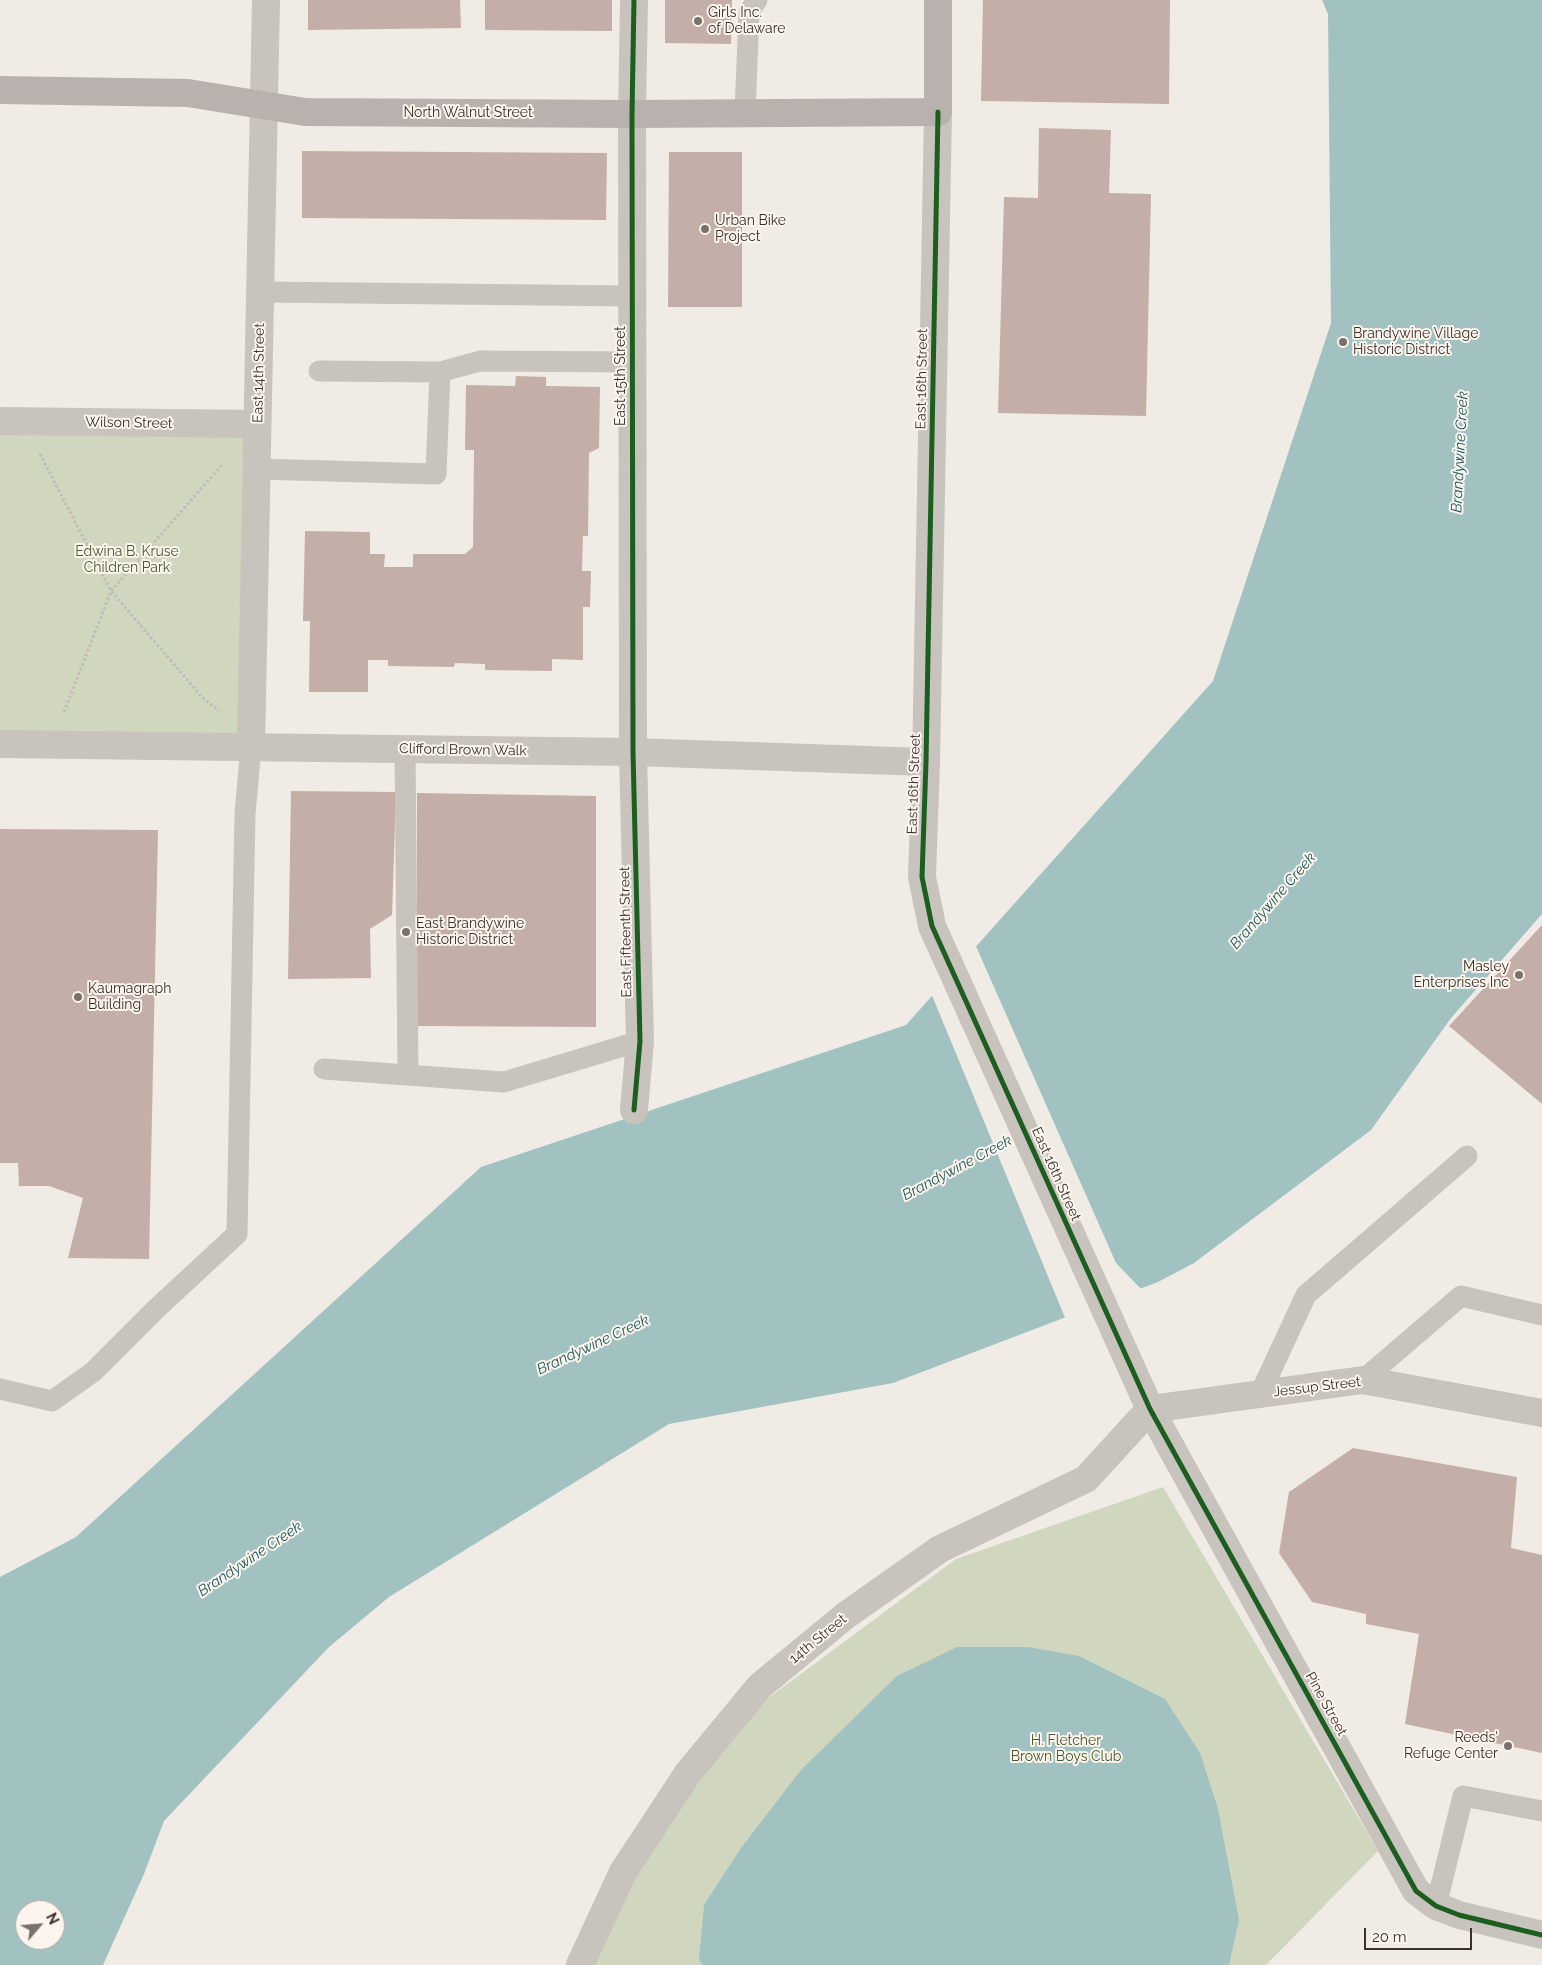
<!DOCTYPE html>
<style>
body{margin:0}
#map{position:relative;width:1542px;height:1965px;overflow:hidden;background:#f0ebe5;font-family:Raleway,sans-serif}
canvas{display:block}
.north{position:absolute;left:15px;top:1900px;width:50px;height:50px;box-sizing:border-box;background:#fbf5ee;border:1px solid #aea6a0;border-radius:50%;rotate:63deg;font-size:14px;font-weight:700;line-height:20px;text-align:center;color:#3b302b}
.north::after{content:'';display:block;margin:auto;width:18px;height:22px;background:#7a716c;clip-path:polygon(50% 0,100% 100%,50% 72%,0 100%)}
.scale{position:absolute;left:1364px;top:1928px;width:108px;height:22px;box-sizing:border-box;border:2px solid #3b302b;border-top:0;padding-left:6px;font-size:15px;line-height:18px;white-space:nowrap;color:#3b302b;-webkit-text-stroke:4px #fbf5ee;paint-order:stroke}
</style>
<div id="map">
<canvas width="1542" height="1965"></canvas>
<div class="north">N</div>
<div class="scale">20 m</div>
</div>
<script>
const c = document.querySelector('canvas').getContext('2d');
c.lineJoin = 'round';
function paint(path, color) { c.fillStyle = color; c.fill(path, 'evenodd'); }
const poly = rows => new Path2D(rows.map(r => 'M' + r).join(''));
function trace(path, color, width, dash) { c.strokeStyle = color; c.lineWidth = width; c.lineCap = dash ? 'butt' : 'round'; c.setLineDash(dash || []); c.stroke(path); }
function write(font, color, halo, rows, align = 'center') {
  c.font = font + ' Raleway,sans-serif'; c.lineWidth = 4; c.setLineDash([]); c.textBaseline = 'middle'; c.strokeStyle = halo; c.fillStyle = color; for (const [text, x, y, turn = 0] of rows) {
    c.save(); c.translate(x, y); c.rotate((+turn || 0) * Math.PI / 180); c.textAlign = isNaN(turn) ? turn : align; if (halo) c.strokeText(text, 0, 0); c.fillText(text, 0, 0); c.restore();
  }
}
const green = poly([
 [0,421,257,424,251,747,0,744],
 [1163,1487,1378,1851,1266,1965,591,1965,648,1834,767,1699,956,1559]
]);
const water = poly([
 [1322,0,1542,0,1542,914,1451,1018,1371,1130,1194,1263,1158,1282,893,1383,669,1424,389,1597,329,1647,164,1821,144,1874,103,1965,0,1965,0,1577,76,1537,481,1167,906,1025,1213,681,1331,323,1328,14],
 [25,1910,55,1910,55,1940,25,1940],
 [957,1647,1028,1647,1079,1656,1165,1699,1200,1753,1218,1809,1239,1920,1229,1965,703,1965,699,1960,704,1905,741,1848,801,1770,897,1676]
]);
const pier = poly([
 [975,944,1116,1263,1143,1291,1066,1320,931,993]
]);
const building = poly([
 [308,0,460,0,461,28,308,30],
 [485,0,612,0,612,31,485,30],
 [665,0,732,0,731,44,665,43],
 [983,0,1170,0,1169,104,981,101],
 [1039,128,1111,130,1109,193,1151,194,1146,416,998,413,1004,197,1038,198],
 [302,151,607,153,606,220,302,218],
 [669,152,742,152,742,307,668,307],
 [516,376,546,377,546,386,600,387,599,448,589,453,588,536,583,536,582,571,591,571,590,607,583,607,583,660,552,659,552,671,485,670,485,664,455,663,454,667,388,666,388,660,368,660,368,692,309,692,310,621,303,621,305,531,370,532,370,554,385,554,384,567,413,567,413,554,465,554,473,547,474,450,465,450,466,385,515,386],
 [291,791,396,792,392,915,370,929,371,978,288,979],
 [417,793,596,796,596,1027,417,1026],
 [0,829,158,830,149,1259,68,1258,83,1198,49,1186,19,1186,18,1163,0,1163],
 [1542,925,1542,1104,1449,1026],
 [1353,1448,1517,1477,1511,1548,1542,1555,1542,1753,1405,1724,1419,1634,1366,1624,1366,1614,1312,1602,1279,1553,1289,1492]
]);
const path = poly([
 [40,454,111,591,202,697,219,711],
 [64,712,111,591,223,464]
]);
const lane = poly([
 [745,113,749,12,757,0],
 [261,292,632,296],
 [319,371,440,372],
 [257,469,436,474,440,372,480,361,632,362],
 [405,749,408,1075],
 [324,1069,504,1082,640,1041],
 [1363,1380,1461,1296,1542,1315],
 [0,1389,52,1401,93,1372,156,1309,237,1234,245,814,251,747],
 [1260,1394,1306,1295,1467,1156],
 [1436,1906,1463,1796,1542,1811]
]);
const street = poly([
 [938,112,926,762,922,877,932,926,1150,1409,1416,1891,1436,1906,1459,1915,1542,1935],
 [0,421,257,424],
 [0,744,633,752,926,762],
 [251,747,266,0],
 [634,1110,640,1041,633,752,632,114,634,0],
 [1150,1409,1363,1380,1542,1413],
 [580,1965,623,1872,688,1773,760,1686,845,1616,940,1549,1086,1479,1150,1409]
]);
const primary = poly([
 [0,90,188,93,305,112,632,114,938,112,938,0]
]);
const cycleway = poly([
 [938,112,926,762,922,877,932,926,1150,1409,1416,1891,1436,1906,1459,1915,1542,1935],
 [634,1110,640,1041,633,752,632,114,634,0]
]);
const markers = [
 [698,21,5,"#7a716c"],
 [705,229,5,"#7a716c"],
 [1343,342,5,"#7a716c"],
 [406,932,5,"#7a716c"],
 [1519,975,5,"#7a716c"],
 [78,997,5,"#7a716c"],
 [1508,1746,5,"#7a716c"]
];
const poiNames = [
 ["Girls Inc.",708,13],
 ["of Delaware",708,29],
 ["Urban Bike",715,221],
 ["Project",715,237],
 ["Brandywine Village",1353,334],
 ["Historic District",1353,350],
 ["East Brandywine",416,924],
 ["Historic District",416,940],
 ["Masley",1509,967,"right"],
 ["Enterprises Inc",1509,983,"right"],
 ["Kaumagraph",88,989],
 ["Building",88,1005],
 ["Reeds'",1498,1738,"right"],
 ["Refuge Center",1498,1754,"right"]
];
const streetNames = [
 ["North Walnut Street",468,113],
 ["East 14th Street",259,373,-89],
 ["East 15th Street",621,376,-90],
 ["East 16th Street",922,379,-89],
 ["Wilson Street",129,423,1],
 ["Clifford Brown Walk",463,750,1],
 ["East 16th Street",914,784,-88],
 ["East Fifteenth Street",626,932,-91],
 ["East 16th Street",1056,1174,66],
 ["Jessup Street",1317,1387,-7],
 ["14th Street",818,1639,-39],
 ["Pine Street",1326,1704,61]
];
const parkNames = [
 ["Edwina B. Kruse",127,552],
 ["Children Park",127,568],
 ["H. Fletcher",1066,1741],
 ["Brown Boys Club",1066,1757]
];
const waterNames = [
 ["Brandywine Creek",1460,452,-87],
 ["Brandywine Creek",1273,901,-49],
 ["Brandywine Creek",957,1168,-28],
 ["Brandywine Creek",593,1345,-25],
 ["Brandywine Creek",250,1559,-34]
];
paint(green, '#d1d6bf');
paint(water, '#a1c2c1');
paint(pier, '#f0ebe5');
paint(building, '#c3afa7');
trace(path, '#c2bbb6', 3, [2.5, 2.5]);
trace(lane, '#c9c3be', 21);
trace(street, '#c9c3be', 28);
trace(primary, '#b8b1ad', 28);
trace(cycleway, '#1b5e20', 5);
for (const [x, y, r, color] of markers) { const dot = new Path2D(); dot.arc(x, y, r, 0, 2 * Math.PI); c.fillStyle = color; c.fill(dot); trace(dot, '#fbf5ee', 2); }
write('14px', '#3b302b', '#fbf5ee', poiNames, 'left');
write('14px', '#3b302b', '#fbf5ee', streetNames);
write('14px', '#4a5a2e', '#fbf5ee', parkNames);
write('italic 15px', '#1f5a5e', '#fbf5ee', waterNames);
</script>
